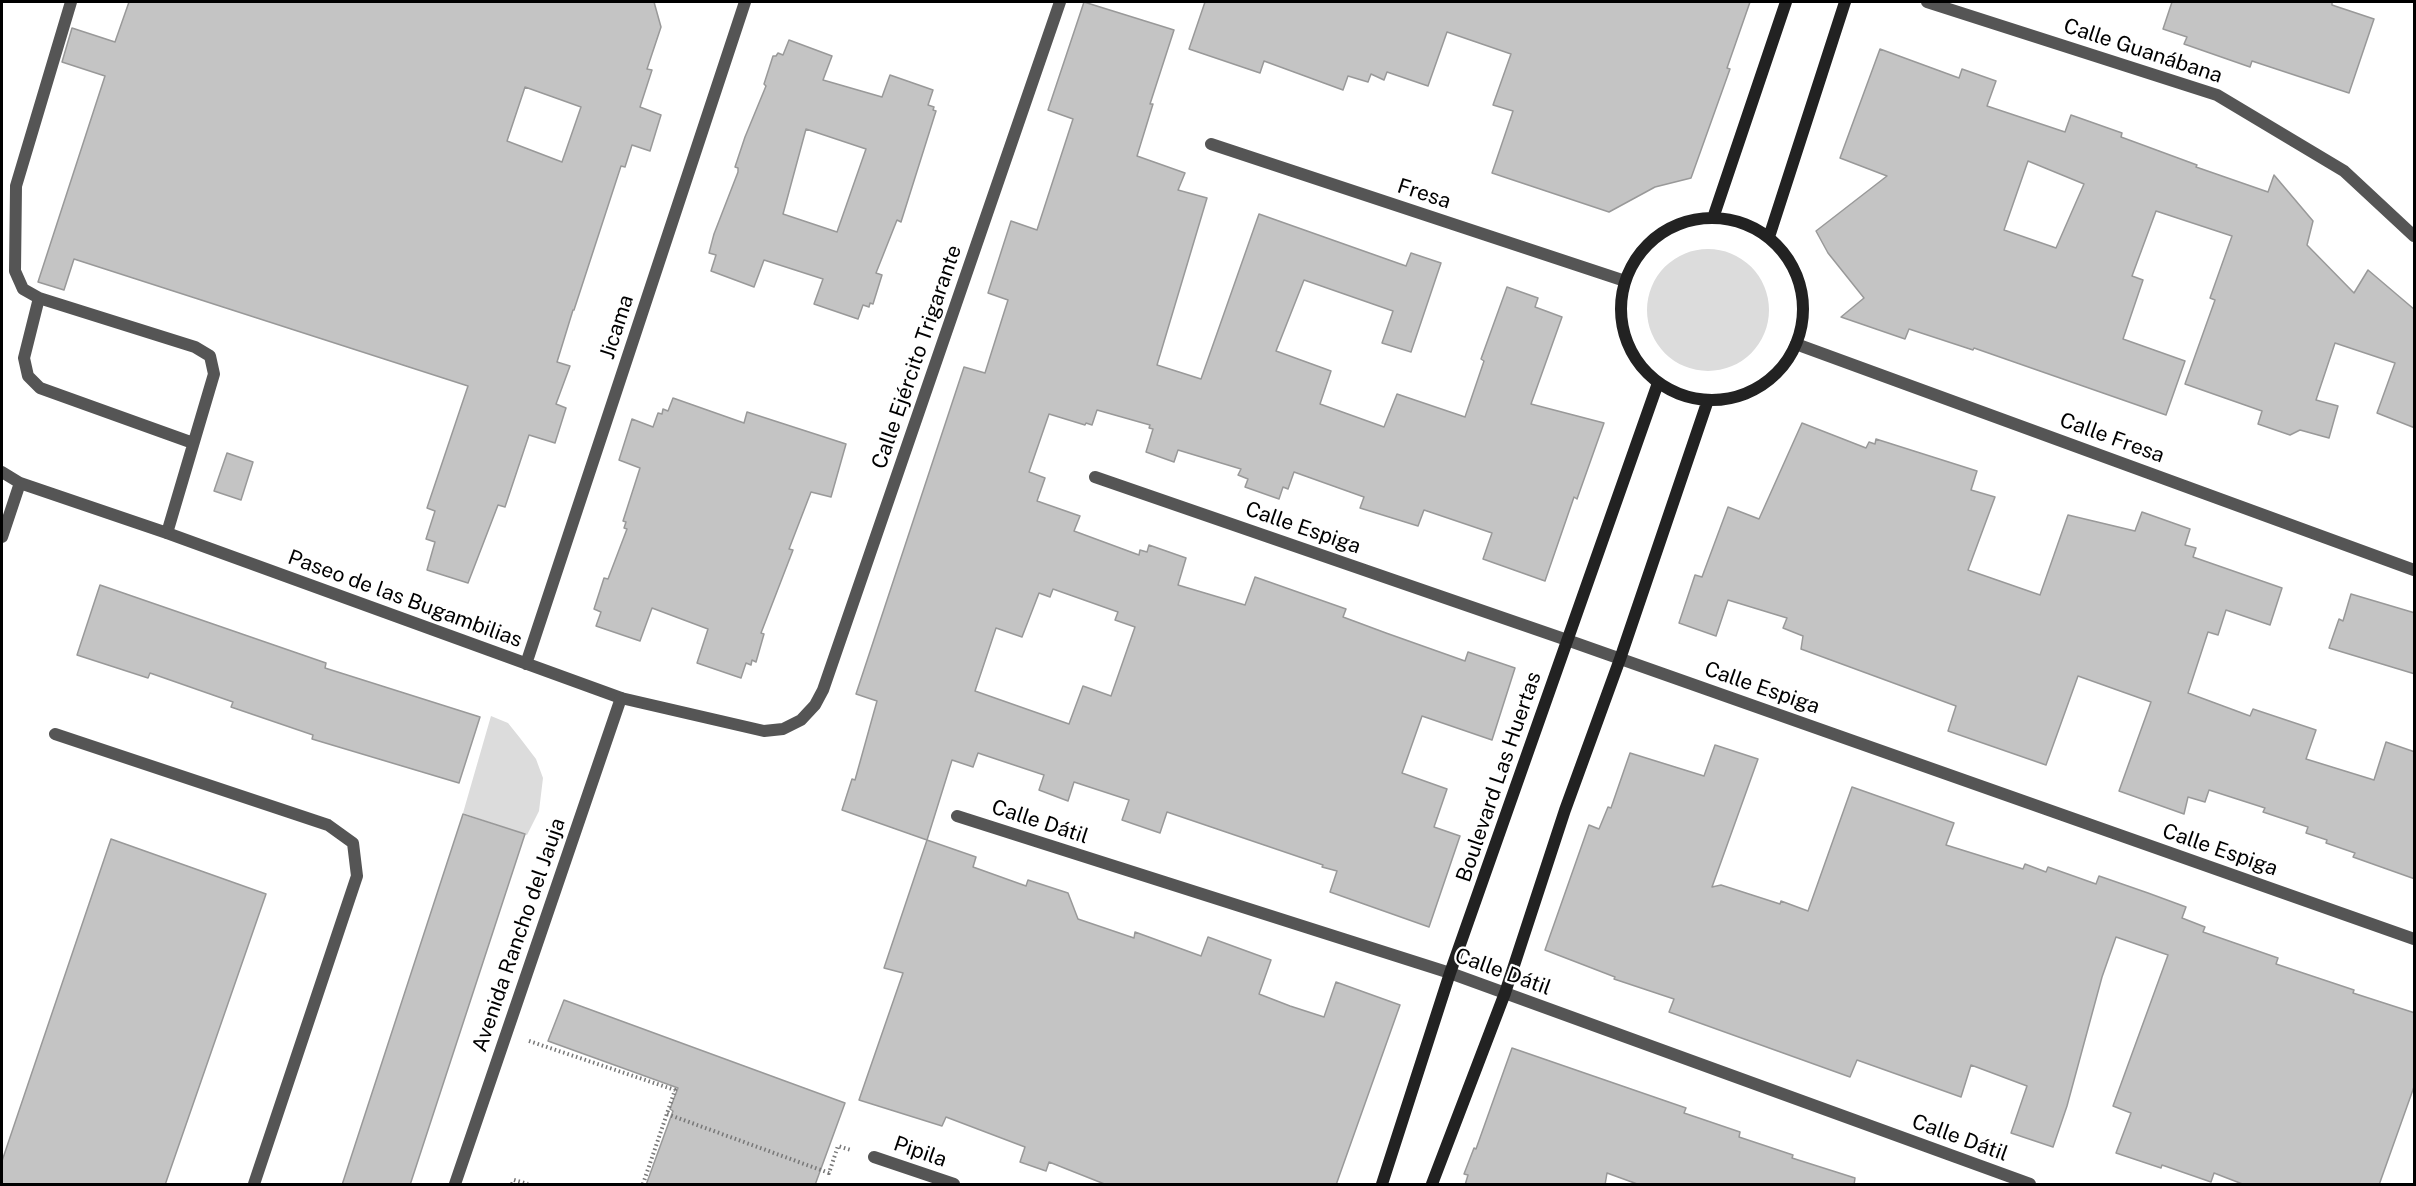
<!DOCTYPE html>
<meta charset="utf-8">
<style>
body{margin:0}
#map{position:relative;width:2416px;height:1186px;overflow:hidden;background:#fff;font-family:"Public Sans",sans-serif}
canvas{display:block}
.frame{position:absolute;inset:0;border:3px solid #000;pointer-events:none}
</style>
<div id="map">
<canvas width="2416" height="1186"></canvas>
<div class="frame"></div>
</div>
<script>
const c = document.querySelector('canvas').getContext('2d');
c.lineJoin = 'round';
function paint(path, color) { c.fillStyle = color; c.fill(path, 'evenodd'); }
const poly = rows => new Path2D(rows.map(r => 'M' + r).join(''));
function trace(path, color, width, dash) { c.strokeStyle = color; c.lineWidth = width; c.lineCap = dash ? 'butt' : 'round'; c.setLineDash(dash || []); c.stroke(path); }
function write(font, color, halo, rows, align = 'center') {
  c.font = font + ' "Public Sans",sans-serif'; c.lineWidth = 4.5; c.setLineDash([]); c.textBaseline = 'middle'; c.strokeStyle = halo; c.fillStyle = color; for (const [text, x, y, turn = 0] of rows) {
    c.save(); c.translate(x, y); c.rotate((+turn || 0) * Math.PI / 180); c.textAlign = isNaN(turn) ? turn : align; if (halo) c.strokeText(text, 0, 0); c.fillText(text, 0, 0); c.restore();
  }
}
const green = poly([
 '1647 310a61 61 0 1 1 122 0a61 61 0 1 1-122 0Z',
 [491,716,508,723,520,738,536,759,543,778,539,811,527,835,463,813]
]);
const building = poly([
 [129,2,654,2,661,27,647,69,652,70,640,107,661,115,650,151,632,145,625,167,621,166,574,310,573,310,557,362,570,366,556,404,566,408,555,443,529,435,505,507,498,505,468,583,427,570,435,542,426,539,435,511,427,508,468,386,74,259,64,290,38,282,105,76,62,62,72,28,115,42,129,2],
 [525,87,581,107,562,162,507,141,525,87],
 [1084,2,1174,30,1150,104,1153,104,1137,156,1185,173,1178,190,1207,198,1157,365,1201,379,1259,214,1406,266,1411,253,1441,263,1411,352,1382,343,1393,311,1304,280,1276,351,1331,371,1320,404,1384,427,1397,394,1465,417,1484,361,1481,359,1507,287,1538,298,1535,307,1562,317,1531,404,1604,423,1577,499,1574,497,1545,581,1483,559,1492,533,1424,510,1418,526,1360,508,1364,497,1294,472,1288,489,1283,487,1279,499,1245,487,1248,479,1238,475,1241,469,1178,450,1174,462,1146,452,1153,429,1149,428,1150,425,1097,410,1092,425,1086,423,1085,425,1049,414,1029,472,1045,478,1037,501,1080,516,1074,531,1139,555,1140,550,1147,552,1149,545,1186,558,1178,585,1245,605,1255,577,1346,609,1343,617,1386,633,1465,661,1468,652,1515,668,1492,740,1422,716,1402,773,1447,789,1434,827,1460,836,1429,927,1330,892,1337,871,1322,867,1323,865,1167,812,1160,833,1122,820,1129,800,1074,782,1068,801,1039,790,1044,775,978,753,973,767,952,760,927,840,842,810,852,779,855,780,877,701,856,694,964,367,985,373,1008,300,988,293,1011,221,1037,230,1073,119,1048,110,1084,2],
 [1053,589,1118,612,1115,620,1135,627,1111,696,1083,686,1069,724,975,691,996,628,1022,637,1039,593,1050,597,1053,589],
 [1205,2,1750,2,1727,68,1730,69,1691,178,1655,187,1609,212,1492,173,1513,111,1493,105,1511,54,1447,32,1428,86,1387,72,1384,80,1371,74,1368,82,1348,76,1343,90,1264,61,1260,73,1189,49,1205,2],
 [2172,2,2332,2,2332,5,2374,19,2349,93,2252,61,2250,67,2184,44,2187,37,2163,29,2172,2],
 [789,40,832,56,823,80,882,97,890,75,933,90,928,105,934,107,933,110,936,111,901,222,897,220,876,273,882,275,873,304,870,303,869,307,863,305,858,319,814,304,823,279,764,260,754,287,711,271,716,255,709,253,714,234,738,172,738,168,735,167,745,137,766,86,764,84,773,56,776,56,778,53,783,55,789,40],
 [806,129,866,149,837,232,783,214,806,129],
 [1880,49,1959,78,1962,69,1996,81,1987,106,2065,132,2071,115,2122,133,2121,137,2197,165,2196,167,2268,192,2274,175,2313,221,2307,245,2354,293,2368,270,2415,310,2415,428,2377,413,2395,363,2335,343,2316,400,2338,406,2329,438,2300,430,2290,435,2258,424,2262,411,2185,384,2215,300,2210,298,2232,236,2156,211,2132,276,2143,280,2123,339,2185,361,2166,415,1974,348,1973,350,1909,329,1905,339,1841,317,1864,298,1828,253,1816,231,1887,176,1840,158,1880,49],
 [2028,161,2084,184,2056,248,2004,230,2028,161],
 [673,398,744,423,747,412,846,444,831,497,811,492,789,549,793,550,761,633,764,634,756,662,752,660,751,665,746,663,741,678,697,663,708,629,652,608,640,641,596,626,601,612,594,609,604,578,608,579,627,529,624,528,626,522,623,521,640,468,619,460,632,419,653,427,658,413,662,414,663,409,668,411,673,398],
 [1802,423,1866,448,1869,442,1875,444,1876,439,1977,471,1971,490,1995,497,1968,570,2040,595,2068,515,2135,531,2142,512,2190,529,2185,545,2196,548,2193,557,2282,588,2270,625,2226,610,2218,635,2208,632,2188,693,2250,716,2253,709,2316,730,2306,759,2374,780,2386,742,2415,752,2415,879,2353,857,2355,853,2326,843,2327,840,2306,833,2308,827,2263,812,2265,808,2209,790,2205,802,2188,797,2184,814,2119,791,2151,702,2078,676,2046,765,1948,731,1956,706,1801,649,1803,636,1783,628,1787,618,1728,600,1716,636,1679,623,1695,575,1702,577,1728,507,1759,519,1802,423],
 [227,453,253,462,241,500,214,491,227,453],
 [100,585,326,663,325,668,480,717,459,783,312,739,313,735,231,707,233,702,150,673,148,678,77,655,100,585],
 [2351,594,2415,613,2415,674,2329,648,2339,619,2343,621,2351,594],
 [1715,745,1758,759,1712,887,1721,885,1780,904,1781,901,1808,911,1852,787,1954,823,1946,845,2023,869,2025,864,2046,872,2048,867,2096,884,2099,876,2148,893,2186,907,2182,918,2205,927,2203,932,2278,958,2276,964,2354,990,2353,993,2415,1013,2415,1084,2379,1185,2245,1185,2214,1173,2211,1182,2162,1165,2161,1168,2116,1153,2131,1113,2113,1106,2168,955,2116,937,2102,977,2067,1106,2053,1147,2011,1133,2027,1086,1971,1065,1961,1097,1857,1060,1850,1077,1669,1012,1674,999,1614,979,1615,977,1545,950,1589,825,1599,829,1608,807,1611,808,1630,753,1704,776,1715,745],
 [463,814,525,834,410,1185,342,1185,463,814],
 [111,839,266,894,165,1185,2,1185,2,1161,111,839],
 [927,840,976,857,973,867,1026,886,1028,880,1068,893,1078,919,1134,938,1135,932,1201,956,1208,937,1271,960,1259,994,1290,1006,1324,1017,1336,982,1400,1005,1336,1185,1107,1185,1049,1162,1046,1171,1020,1162,1025,1147,946,1117,942,1126,859,1100,903,973,884,968,927,840],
 [564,1000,845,1103,815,1185,646,1185,673,1111,670,1109,678,1088,548,1041,564,1000],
 [1512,1048,1686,1108,1684,1113,1740,1132,1739,1137,1793,1155,1792,1158,1855,1178,1854,1185,1640,1185,1607,1173,1605,1185,1465,1185,1468,1175,1464,1174,1474,1148,1476,1149,1512,1048]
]);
const path = poly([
 [529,1041,675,1090,643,1184],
 [667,1114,829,1173,838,1146,851,1150],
 [512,1184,514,1180,528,1184]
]);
const service = poly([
 [71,2,16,186,15,271,23,289,39,298,195,347,210,356,214,374,167,533],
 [39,298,24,358,28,376,40,388,193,443]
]);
const minor = poly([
 [1927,2,2217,95,2344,171,2414,236],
 [1211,144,1625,281],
 [1796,344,2414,570],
 [2,472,20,483,167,533,621,698],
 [1095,477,1567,640,2414,939],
 [2,537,20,483],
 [526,664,745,2],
 [55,734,328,825,353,843,357,876,254,1184],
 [957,816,1450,973,2030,1184],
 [874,1157,954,1184]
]);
const tertiary = poly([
 [455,1184,621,698,764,731,783,729,801,720,815,705,823,690,1060,2]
]);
const secondary = poly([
 [1713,218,1786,2],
 '1621 309a91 91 0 1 1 182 0a91 91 0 1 1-182 0Z',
 [1769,237,1845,2],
 [1382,1184,1450,973,1658,383],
 [1432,1184,1505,993,1565,810,1620,659,1708,400]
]);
const streetNames = [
 ["Calle Guanábana",2143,51,18],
 ["Fresa",1424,194,18],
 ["Jicama",617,327,-72],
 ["Calle Ejército Trigarante",917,357,-71],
 ["Calle Fresa",2112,438,20],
 ["Calle Espiga",1303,528,19],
 ["Paseo de las Bugambilias",405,599,20],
 ["Calle Espiga",1762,688,19],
 ["Boulevard Las Huertas",1499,777,-71],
 ["Calle Dátil",1040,822,18],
 ["Calle Espiga",2220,850,19],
 ["Avenida Rancho del Jauja",519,935,-71],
 ["Calle Dátil",1503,972,20],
 ["Calle Dátil",1960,1138,20],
 ["Pipila",920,1152,19]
];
paint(green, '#dcdcdc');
paint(building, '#c4c4c4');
trace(building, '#999', 1.5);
trace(path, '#777', 4, [1.5, 3]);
trace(service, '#555', 12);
trace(minor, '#555', 12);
trace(tertiary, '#555', 12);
trace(secondary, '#222', 12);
write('21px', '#000', '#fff', streetNames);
</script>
